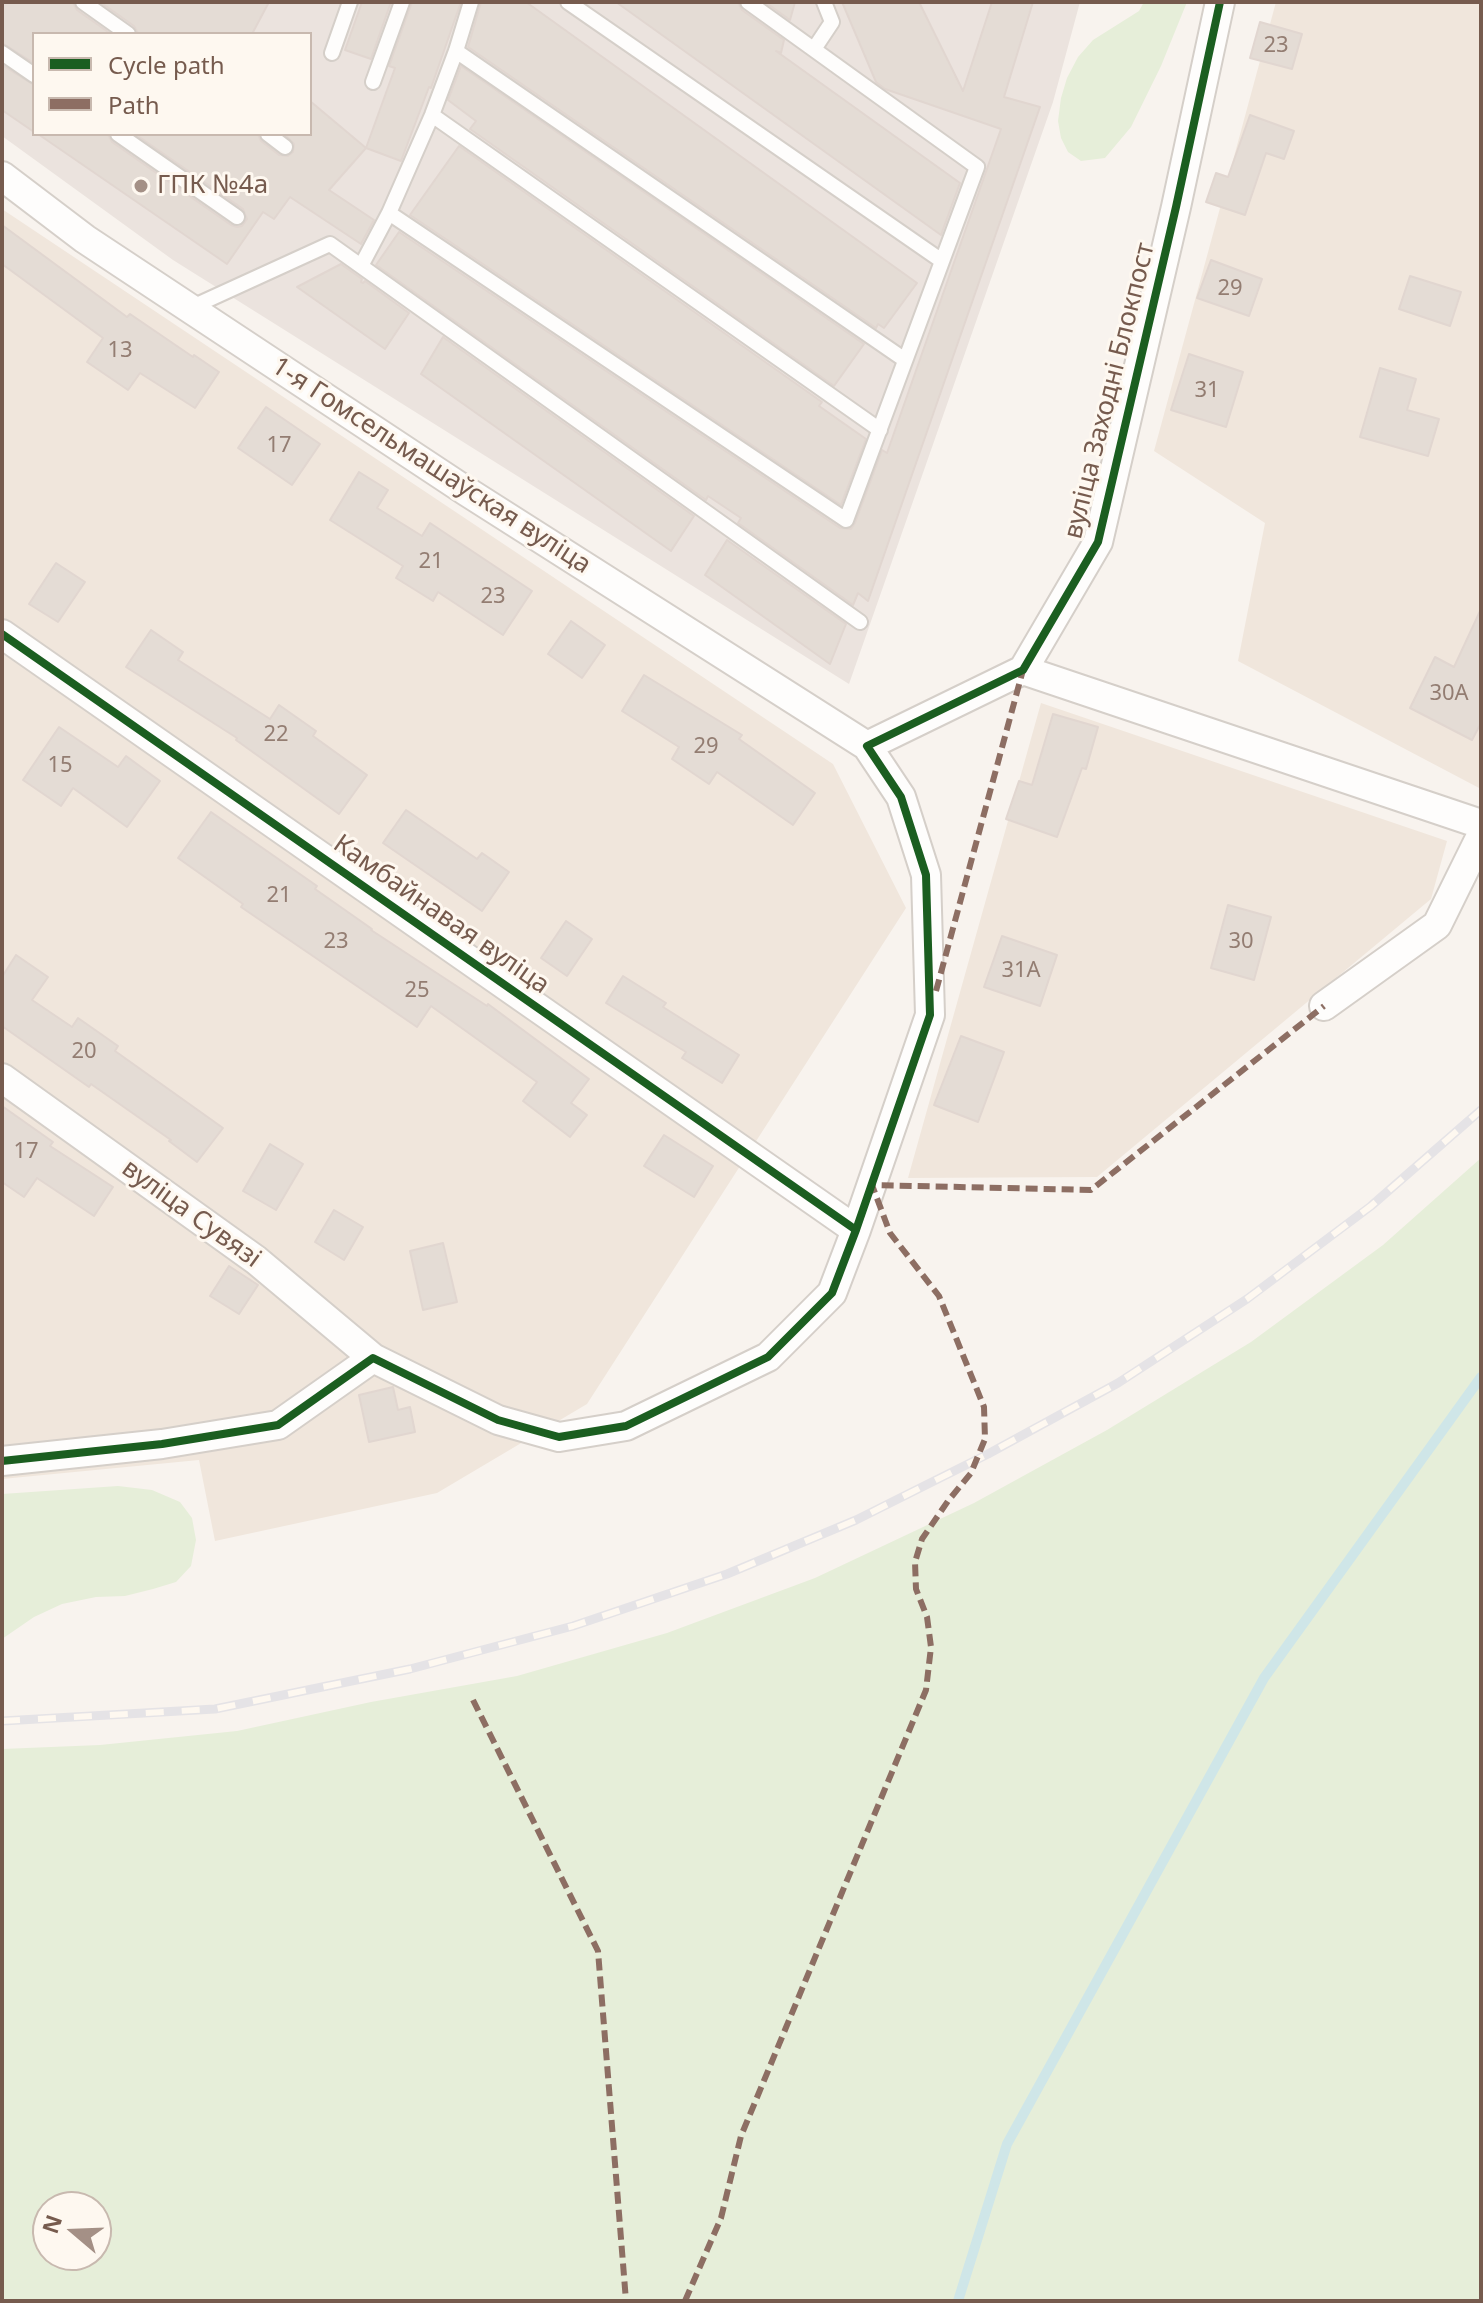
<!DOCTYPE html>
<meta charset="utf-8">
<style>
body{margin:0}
#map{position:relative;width:1483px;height:2303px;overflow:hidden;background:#f8f3ee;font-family:"Noto Sans",sans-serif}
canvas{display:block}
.frame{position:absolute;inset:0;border:4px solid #765b4e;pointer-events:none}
.legend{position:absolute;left:32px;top:32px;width:280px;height:104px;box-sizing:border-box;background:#fef8f0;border:2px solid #c8b9af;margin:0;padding:10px 14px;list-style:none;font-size:24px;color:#765b4e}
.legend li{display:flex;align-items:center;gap:16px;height:40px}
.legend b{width:40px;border:2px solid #c8b9af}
.north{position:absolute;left:32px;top:2191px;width:80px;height:80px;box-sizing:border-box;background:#fef8f0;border:2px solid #c8b9af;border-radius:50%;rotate:289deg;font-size:22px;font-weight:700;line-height:32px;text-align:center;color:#765b4e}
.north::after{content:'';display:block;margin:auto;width:28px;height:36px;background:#a49086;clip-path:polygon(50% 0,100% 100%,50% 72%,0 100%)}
</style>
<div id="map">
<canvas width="1483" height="2303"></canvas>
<div class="frame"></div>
<ul class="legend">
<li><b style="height:10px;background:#1b5e20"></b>Cycle path</li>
<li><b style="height:10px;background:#8d6e63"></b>Path</li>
</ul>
<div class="north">N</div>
</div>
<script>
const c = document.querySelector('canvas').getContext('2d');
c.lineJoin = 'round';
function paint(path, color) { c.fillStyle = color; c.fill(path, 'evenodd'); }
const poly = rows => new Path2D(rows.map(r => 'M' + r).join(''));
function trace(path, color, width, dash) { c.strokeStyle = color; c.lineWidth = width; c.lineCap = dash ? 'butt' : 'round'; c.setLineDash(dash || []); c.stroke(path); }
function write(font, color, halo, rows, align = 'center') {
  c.font = font + ' "Noto Sans",sans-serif'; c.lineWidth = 6; c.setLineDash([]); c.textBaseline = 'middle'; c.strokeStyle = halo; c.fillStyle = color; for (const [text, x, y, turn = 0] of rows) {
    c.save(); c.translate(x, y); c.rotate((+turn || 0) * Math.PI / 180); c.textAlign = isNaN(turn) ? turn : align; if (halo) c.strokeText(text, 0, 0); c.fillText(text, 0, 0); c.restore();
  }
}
const residential = poly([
 [1276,2,1481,2,1481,789,1238,661,1265,523,1154,451],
 [2,209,833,764,906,908,587,1404,437,1493,215,1541,199,1460,2,1479],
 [1041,703,1447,841,1431,899,1097,1177,908,1178]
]);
const industrial = poly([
 [2,2,1080,2,1053,102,849,684,173,260,2,136],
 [34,34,310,34,310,134,34,134]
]);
const green = poly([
 [1144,2,1187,2,1161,66,1131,127,1105,158,1081,161,1068,152,1061,138,1058,121,1061,98,1067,78,1078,57,1093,40,1139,11],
 [1481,1158,1481,2301,2,2301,2,1749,100,1745,237,1731,371,1702,517,1676,667,1633,815,1578,974,1503,1107,1430,1251,1342,1383,1245],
 [96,2207,96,2255,48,2255,48,2207],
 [118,1486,152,1490,180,1502,192,1518,196,1540,191,1566,176,1582,153,1589,125,1596,96,1597,62,1604,34,1617,2,1639,2,1494]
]);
const stream = poly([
 [958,2301,1007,2144,1264,1678,1481,1377]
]);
const building = poly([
 [2,2,73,2,77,10,111,34,34,34,34,63,2,43,2,2],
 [100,2,269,2,252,34,138,34,134,26,100,2],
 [362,2,391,2,371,59,345,50,362,2],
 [412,2,461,2,431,88,429,87,401,161,366,148,395,68,389,66,412,2],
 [481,2,526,2,917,283,884,328,878,324,876,328,468,47,481,2],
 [616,2,738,2,742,10,784,40,781,53,776,51,960,183,941,235,616,2],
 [765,2,795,2,790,20,765,2],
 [842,2,919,2,963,91,992,2,1033,2,1004,97,1040,107,868,601,858,593,853,605,738,523,741,518,708,496,706,500,376,265,399,232,840,528,851,529,855,523,882,450,887,453,1001,129,885,89,876,82,842,2],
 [1260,22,1302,34,1292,69,1250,58,1260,22],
 [2,65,34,85,34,132,2,110,2,65],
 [461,66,864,344,834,386,470,129,476,121,448,100,461,66],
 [310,101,366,148,329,190,374,220,361,244,290,197,274,219,263,212,227,264,38,134,108,134,112,142,231,225,237,227,242,226,247,219,243,209,135,134,258,134,261,141,279,155,288,156,293,152,294,144,284,134,310,134,310,101],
 [1250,115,1294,131,1284,159,1266,153,1245,215,1206,202,1216,173,1228,177,1250,115],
 [459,146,822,402,819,406,866,439,841,505,410,215,459,146],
 [2,225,127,317,130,314,193,357,194,355,219,372,195,408,140,373,128,390,87,362,103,338,2,264,2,225],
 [1211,260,1262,279,1249,316,1197,298,1211,260],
 [341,264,362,279,361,282,363,283,365,281,409,313,385,349,297,287,341,264],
 [1410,276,1461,292,1450,326,1399,309,1410,276],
 [443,337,694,516,671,551,421,374,443,337],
 [1189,354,1243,372,1226,427,1171,410,1189,354],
 [1380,368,1416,379,1407,410,1439,419,1428,456,1360,437,1380,368],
 [266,407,320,444,292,485,238,448,266,407],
 [359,472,388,490,377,508,422,536,430,523,532,591,503,635,438,592,433,601,396,578,403,566,330,520,359,472],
 [727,540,846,624,830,664,705,575,727,540],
 [56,563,85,582,58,622,29,604,56,563],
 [1481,609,1481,723,1472,740,1410,708,1435,657,1454,667,1481,609],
 [571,621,605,645,582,678,548,654,571,621],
 [151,630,183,652,178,660,270,719,279,705,316,731,313,736,367,775,339,814,236,740,237,738,126,667,151,630],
 [644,675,742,735,739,739,815,793,793,825,717,772,709,784,672,759,679,747,622,711,644,675],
 [1053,714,1098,727,1086,769,1082,768,1057,837,1006,819,1019,781,1032,785,1053,714],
 [59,727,118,767,126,756,160,781,127,827,73,788,61,806,23,780,59,727],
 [406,810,477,859,482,853,509,872,482,911,383,843,406,810],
 [211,812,317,886,315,889,372,929,371,930,487,1006,488,1004,589,1079,571,1103,587,1115,570,1137,523,1101,537,1082,431,1006,417,1027,241,907,243,904,178,858,211,812],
 [1228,905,1271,917,1254,980,1211,968,1228,905],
 [566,921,592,939,567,976,541,958,566,921],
 [1002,936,1057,955,1040,1006,984,987,1002,936],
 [16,955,48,977,32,1000,72,1027,78,1018,118,1046,115,1051,223,1128,197,1162,169,1141,171,1140,91,1084,89,1087,2,1026,2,977,16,955],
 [623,976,666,1003,663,1007,739,1055,722,1083,682,1058,686,1052,606,1003,623,976],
 [961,1036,1004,1052,978,1122,934,1105,961,1036],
 [2,1106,53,1142,50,1146,113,1187,94,1216,37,1178,24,1197,2,1182,2,1106],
 [664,1135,713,1166,694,1197,644,1166,664,1135],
 [270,1144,303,1164,276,1210,243,1191,270,1144],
 [334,1210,363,1227,344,1260,315,1242,334,1210],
 [443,1243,457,1302,423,1310,410,1251,443,1243],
 [229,1266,258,1285,239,1314,210,1296,229,1266],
 [393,1387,398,1410,410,1407,415,1432,369,1442,359,1395,393,1387]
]);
const lane = poly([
 [83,2,128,34],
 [568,2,942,261],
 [814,49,832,22,824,2],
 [456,51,905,360],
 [2,53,34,75],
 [332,53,350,2],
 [373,82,402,2],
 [432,115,880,430],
 [118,134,237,217],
 [268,134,285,147],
 [389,213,846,520,977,167,748,2],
 [361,266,389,213,432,115,456,51,471,2],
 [190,308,330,244,860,622]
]);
const street = poly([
 [2,176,85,239,466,491,867,746],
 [2,634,856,1230],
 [1023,670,1481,824],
 [1324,1006,1437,925,1481,836],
 [2,1078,256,1260,373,1358],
 [2,1461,162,1444,278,1425,373,1358,498,1420,559,1437,626,1426,768,1357,832,1293,856,1230,930,1015,926,875,901,797,867,746,1023,670,1098,542,1176,207,1220,2]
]);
const rail = poly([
 [2,1721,215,1709,410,1669,573,1626,727,1574,856,1520,988,1454,1118,1383,1247,1299,1371,1206,1481,1110]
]);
const quiet = poly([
 [936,991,1023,670],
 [473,1700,598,1951,626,2301],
 [685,2301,721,2218,741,2136,926,1690,931,1647,927,1617,916,1589,915,1562,922,1539,948,1501,971,1473,985,1439,984,1407,939,1296,890,1233,872,1185,1091,1190,1324,1006]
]);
const cycleway = poly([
 [2,634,856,1230],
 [2,1461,162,1444,278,1425,373,1358,498,1420,559,1437,626,1426,768,1357,832,1293,856,1230,930,1015,926,875,901,797,867,746,1023,670,1098,542,1176,207,1220,2]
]);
const markers = [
 [141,186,8,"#a49086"]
];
const numberNames = [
 ["23",1276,46],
 ["29",1230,289],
 ["13",120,351],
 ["31",1207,391],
 ["17",279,446],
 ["21",431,562],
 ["23",493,597],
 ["30А",1449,694],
 ["22",276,735],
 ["29",706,747],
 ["15",60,766],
 ["21",279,896],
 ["23",336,942],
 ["30",1241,942],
 ["31А",1021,971],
 ["25",417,991],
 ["20",84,1052],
 ["17",26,1152]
];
const poiNames = [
 ["ГПК №4а",157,186]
];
const streetNames = [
 ["вуліца Заходні Блокпост",1110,391,-76],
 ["1-я Гомсельмашаўская вуліца",431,466,33],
 ["Камбайнавая вуліца",441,915,35],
 ["вуліца Сувязі",191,1214,36]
];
paint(residential, '#f0e6dc');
paint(industrial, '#ebe3de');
paint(green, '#e6eed9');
trace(stream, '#cfe6e8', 10);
paint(building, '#e4dcd5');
trace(building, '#e1d6d0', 2);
trace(lane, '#d5cfc9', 18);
trace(street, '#d5cfc9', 32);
trace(lane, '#fefdfc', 14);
trace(street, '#fefdfc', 28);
trace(rail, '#e5e3e6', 9);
trace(rail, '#fef8f0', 6, [18]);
trace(quiet, '#8d6e63', 6, [12, 6]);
trace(cycleway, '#1b5e20', 8);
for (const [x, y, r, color] of markers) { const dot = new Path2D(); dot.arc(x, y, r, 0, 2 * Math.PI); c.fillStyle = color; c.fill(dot); trace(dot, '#fef8f0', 3); }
write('22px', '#937d72', null, numberNames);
write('26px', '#765b4e', '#fef8f0', poiNames, 'left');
write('26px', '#765b4e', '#fef8f0', streetNames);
</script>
